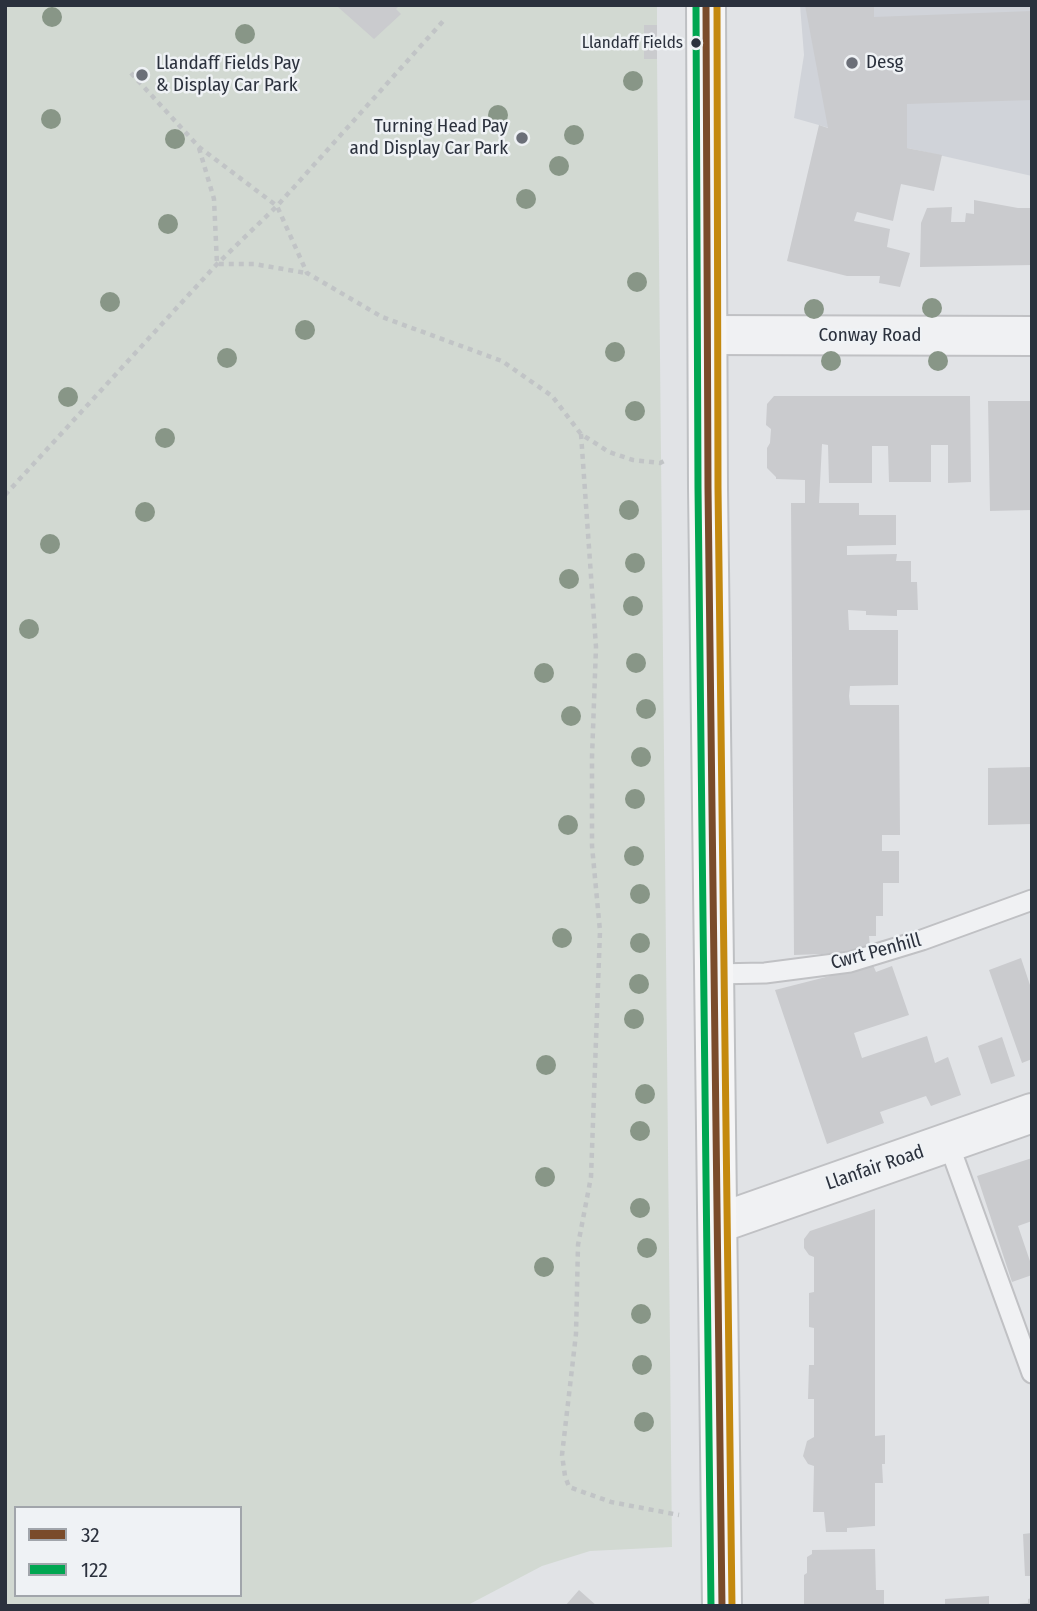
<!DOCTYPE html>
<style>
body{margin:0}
#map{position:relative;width:1037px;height:1611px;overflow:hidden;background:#e1e3e6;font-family:"Fira Sans Condensed",sans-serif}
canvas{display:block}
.frame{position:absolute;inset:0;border:7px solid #2b313d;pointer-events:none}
.legend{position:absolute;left:14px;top:1506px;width:228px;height:91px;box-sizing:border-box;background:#eff2f5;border:2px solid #a1a5ab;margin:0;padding:9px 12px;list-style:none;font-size:21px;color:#2b313d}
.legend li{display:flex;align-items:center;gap:14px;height:35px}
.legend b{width:35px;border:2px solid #a1a5ab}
</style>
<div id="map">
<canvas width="1037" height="1611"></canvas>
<div class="frame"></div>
<ul class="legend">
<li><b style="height:9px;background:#7a4b2a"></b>32</li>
<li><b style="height:9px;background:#00a651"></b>122</li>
</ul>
</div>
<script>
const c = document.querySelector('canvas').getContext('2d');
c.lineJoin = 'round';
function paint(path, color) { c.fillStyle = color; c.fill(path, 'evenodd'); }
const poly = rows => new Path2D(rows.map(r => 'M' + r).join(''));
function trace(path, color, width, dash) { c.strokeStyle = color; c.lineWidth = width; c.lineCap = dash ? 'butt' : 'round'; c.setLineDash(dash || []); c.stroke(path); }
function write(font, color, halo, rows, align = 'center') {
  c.font = font + ' "Fira Sans Condensed",sans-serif'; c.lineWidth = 5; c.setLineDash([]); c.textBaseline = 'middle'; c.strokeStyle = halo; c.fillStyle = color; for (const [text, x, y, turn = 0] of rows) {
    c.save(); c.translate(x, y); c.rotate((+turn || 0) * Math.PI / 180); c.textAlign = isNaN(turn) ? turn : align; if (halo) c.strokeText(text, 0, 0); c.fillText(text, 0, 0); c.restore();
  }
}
const built = poly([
 [800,5,1032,5,1032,176,872,140,794,118,804,55]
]);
const green = poly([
 [5,5,657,5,657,25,644,25,645,59,657,59,672,1547,590,1551,542,1566,466,1606,5,1606],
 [16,1508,240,1508,240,1595,16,1595]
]);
const building = poly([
 [340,5,400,5,396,9,401,14,374,39,338,7],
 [805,5,874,5,874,17,1032,11,1032,100,907,104,907,148,942,155,934,191,901,184,893,221,857,212,854,221,890,229,887,247,910,253,900,287,879,283,880,276,847,276,787,261,819,125,828,128],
 [644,25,657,25,657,59,644,59],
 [974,200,1018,208,1032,208,1032,265,920,267,921,223,927,208,952,207,951,222,965,222,966,213,974,214],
 [774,396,970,396,971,482,948,483,948,445,931,445,931,482,889,482,888,446,872,446,872,483,829,483,828,445,822,444,819,503,859,503,859,515,896,515,896,545,847,546,847,555,897,554,896,561,911,561,911,582,917,582,918,610,897,610,897,616,866,615,866,611,848,610,849,630,898,630,898,685,850,686,849,696,850,705,899,705,900,835,882,835,882,851,899,851,899,883,883,883,883,916,876,916,876,936,869,936,870,947,849,953,794,955,791,503,805,503,805,480,776,479,776,477,767,468,767,448,770,443,771,429,766,425,767,404],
 [988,401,1032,401,1032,510,990,511],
 [1032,767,1032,824,988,825,988,768],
 [1021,958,1030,985,1032,984,1032,1059,1022,1063,989,970],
 [873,965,876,972,892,966,909,1015,854,1033,862,1058,927,1036,935,1063,948,1057,961,1095,931,1106,926,1096,880,1112,884,1123,827,1144,775,990],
 [1002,1037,1015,1076,991,1084,978,1046],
 [1032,1158,1032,1221,1018,1226,1032,1267,1032,1275,1012,1282,977,1176],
 [875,1209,875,1436,885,1435,885,1464,882,1464,883,1483,875,1483,875,1526,847,1528,847,1532,826,1532,824,1512,813,1512,814,1466,808,1464,803,1456,807,1441,814,1437,814,1399,808,1399,809,1365,814,1365,814,1328,809,1327,809,1293,814,1292,814,1257,809,1255,804,1248,804,1239,810,1231],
 [1032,1533,1032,1576,1025,1576,1023,1534],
 [875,1549,876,1590,884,1590,884,1606,804,1606,804,1575,807,1573,807,1557,812,1554,812,1550],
 [579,1590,597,1606,565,1606],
 [989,1596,989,1606,945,1606,945,1599],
 [1032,1598,1032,1606,1017,1606,1017,1604,1028,1603,1028,1599]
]);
const path = poly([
 [131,73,199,147,277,206,307,273,382,317,502,361,552,396,581,434,609,452,633,460,660,463,668,459],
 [199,148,214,199,217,264,254,264,306,273],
 [581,434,596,647,592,757,592,846,600,931,591,1177,578,1245,576,1334,562,1455,565,1476,569,1487,611,1502,679,1515],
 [5,495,217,264,277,206,445,19]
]);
const service = poly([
 [714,974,765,973,850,962,922,940,1032,900],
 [948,1142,1032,1373]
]);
const minor = poly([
 [708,335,1032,336],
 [719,1223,1032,1113]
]);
const primary = poly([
 [706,5,708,488,722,1606]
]);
const bus1 = poly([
 [706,5,708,488,722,1606]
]);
const bus2 = poly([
 [696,5,698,488,711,1606]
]);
const bus3 = poly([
 [717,5,718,488,732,1606]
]);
const trees = [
 [52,17],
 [245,34],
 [633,81],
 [498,115],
 [51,119],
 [574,135],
 [175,139],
 [559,166],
 [526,199],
 [168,224],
 [637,282],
 [110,302],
 [932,308],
 [814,309],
 [305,330],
 [615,352],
 [227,358],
 [831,361],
 [938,361],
 [68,397],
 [635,411],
 [165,438],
 [629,510],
 [145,512],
 [50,544],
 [635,563],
 [569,579],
 [633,606],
 [29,629],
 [636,663],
 [544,673],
 [646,709],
 [571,716],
 [641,757],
 [635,799],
 [568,825],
 [634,856],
 [640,894],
 [562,938],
 [640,943],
 [639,984],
 [634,1019],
 [546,1065],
 [645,1094],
 [640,1131],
 [545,1177],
 [640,1208],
 [647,1248],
 [544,1267],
 [641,1314],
 [642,1365],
 [644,1422]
];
const markers = [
 [696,43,6,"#2b313d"],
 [852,63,7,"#6b6f78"],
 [142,75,7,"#6b6f78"],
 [522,138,7,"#6b6f78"]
];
const busNames = [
 ["Llandaff Fields",683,43]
];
const poiNames = [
 ["Desg",866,63],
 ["Llandaff Fields Pay",156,64],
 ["& Display Car Park",156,86],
 ["Turning Head Pay",508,127,"right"],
 ["and Display Car Park",508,149,"right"]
];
const streetNames = [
 ["Conway Road",870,336],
 ["Cwrt Penhill",876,952,-15],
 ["Llanfair Road",875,1168,-19]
];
paint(built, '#d0d3d9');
paint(green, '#d2d9d2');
paint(building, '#cacbce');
trace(service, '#c0c1c4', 23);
trace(minor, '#c0c1c4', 42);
trace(primary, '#bec0c3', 42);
trace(path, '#c1c4c6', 4.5, [5, 5]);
trace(service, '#f0f1f3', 19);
trace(minor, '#f0f1f3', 38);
trace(primary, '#f5f5f6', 38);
trace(bus1, '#7a4b2a', 7);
trace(bus2, '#00a651', 7);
trace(bus3, '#c4890f', 7);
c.fillStyle = '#889687';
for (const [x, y] of trees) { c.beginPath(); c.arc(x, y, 10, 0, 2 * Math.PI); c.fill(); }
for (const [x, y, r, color] of markers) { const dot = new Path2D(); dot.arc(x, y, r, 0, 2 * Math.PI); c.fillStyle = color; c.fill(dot); trace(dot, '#eff2f5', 2.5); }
write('17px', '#2b313d', '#eff2f5', busNames, 'right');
write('19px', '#2b313d', '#eff2f5', poiNames, 'left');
write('19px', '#2b313d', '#eff2f5', streetNames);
</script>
